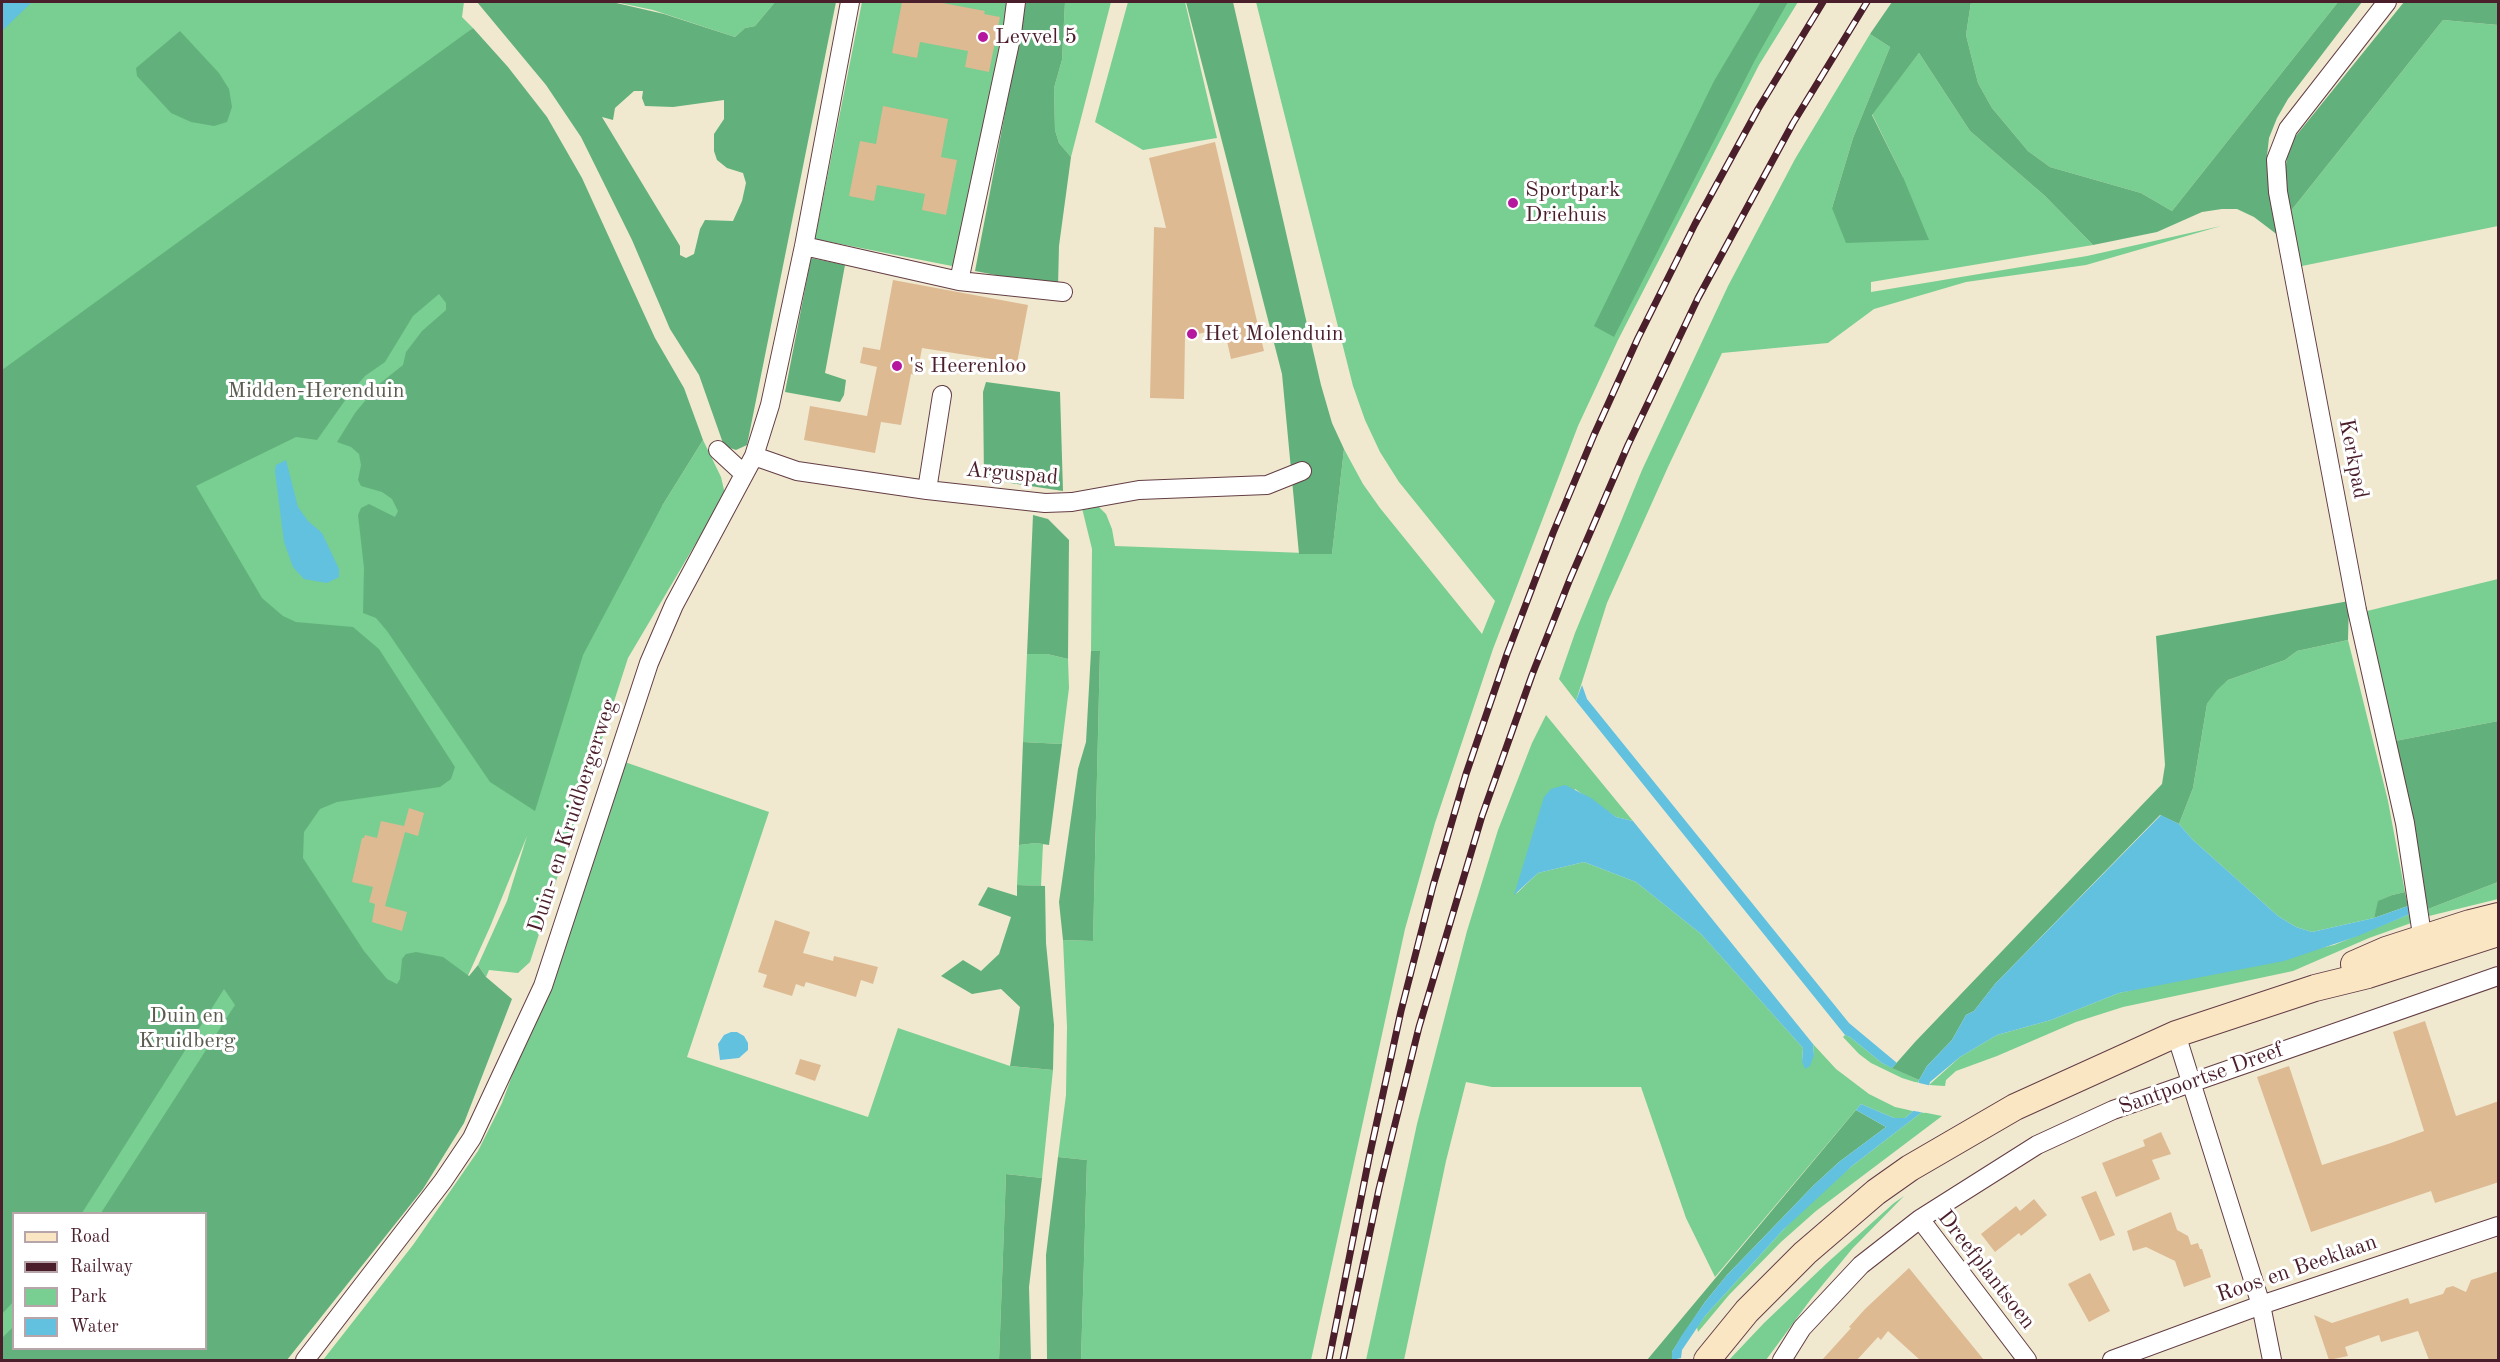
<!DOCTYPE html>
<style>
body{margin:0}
#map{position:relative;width:2500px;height:1362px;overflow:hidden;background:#f0e9d0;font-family:"Old Standard TT",serif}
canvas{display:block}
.frame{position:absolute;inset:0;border:3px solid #4a1f2b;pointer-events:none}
.legend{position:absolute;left:12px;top:1212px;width:195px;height:138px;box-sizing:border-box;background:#fff;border:2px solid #b7a5aa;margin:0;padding:8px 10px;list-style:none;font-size:18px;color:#4a1f2b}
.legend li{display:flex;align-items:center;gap:12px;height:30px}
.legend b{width:30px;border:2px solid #b7a5aa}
</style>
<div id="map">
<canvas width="2500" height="1362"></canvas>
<div class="frame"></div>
<ul class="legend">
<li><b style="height:8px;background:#fbe6c4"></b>Road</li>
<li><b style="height:8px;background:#4a1f2b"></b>Railway</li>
<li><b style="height:16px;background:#79ce92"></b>Park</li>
<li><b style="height:16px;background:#61c1df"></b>Water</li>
</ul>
</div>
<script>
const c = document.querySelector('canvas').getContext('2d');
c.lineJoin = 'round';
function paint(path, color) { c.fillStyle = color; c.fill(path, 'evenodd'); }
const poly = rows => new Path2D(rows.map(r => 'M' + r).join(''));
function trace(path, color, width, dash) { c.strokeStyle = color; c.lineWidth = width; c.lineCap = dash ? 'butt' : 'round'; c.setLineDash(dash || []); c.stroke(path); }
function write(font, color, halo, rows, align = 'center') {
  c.font = font + ' "Old Standard TT",serif'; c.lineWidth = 6; c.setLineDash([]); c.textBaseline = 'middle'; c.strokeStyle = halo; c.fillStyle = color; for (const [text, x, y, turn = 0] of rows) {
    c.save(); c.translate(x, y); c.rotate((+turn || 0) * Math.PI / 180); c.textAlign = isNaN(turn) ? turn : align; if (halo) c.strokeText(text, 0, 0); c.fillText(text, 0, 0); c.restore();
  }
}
const green = poly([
 [2,2,464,2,462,17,473,28,466,34,662,506,703,440,721,477,725,494,628,658,530,962,518,973,489,970,486,977,478,965,507,901,527,836,490,927,433,1053,260,1360,2,1360],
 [14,1214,206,1214,206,1348,14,1348],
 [615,2,775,2,755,26,745,28,735,37,653,10],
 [862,2,1009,2,957,267,815,239],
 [1065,2,1111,2,1071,157,1059,143,1055,130,1054,88,1062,60],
 [1128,2,1185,2,1217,138,1143,150,1095,122],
 [1256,2,1798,2,1759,65,1618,340,1578,426,1493,649,1435,823,1405,929,1311,1360,1081,1360,1087,1160,1058,1157,1066,1095,1067,1027,1063,940,1093,941,1100,651,1091,651,1092,549,1080,500,1094,502,1106,514,1112,529,1115,546,1332,554,1344,449,1363,484,1380,508,1482,634,1495,601,1399,482,1380,452,1365,420,1353,386],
 [1971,2,2338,2,2172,211,2141,193,2050,167,2028,151,1992,108,1978,83,1966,35],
 [2443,20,2498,25,2498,226,2302,266,2290,212],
 [1870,34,1890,47,1853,138,1832,208,1903,177,1872,114,1919,53,1970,131,2045,196,2093,245,1871,282,1871,292,2087,256,2221,226,2086,265,1966,282,1874,309,1828,343,1722,353,1668,467,1607,603,1576,701,1559,679,1575,633,1642,470,1728,286,1795,159],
 [2498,579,2498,721,2395,741,2367,611],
 [2348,640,2388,801,2405,892,2392,895,2379,901,2374,918,2312,932,2296,927,2278,916,2193,840,2179,824,2193,788,2207,704,2217,689,2228,680,2285,660,2297,651],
 [1027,654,1047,654,1068,659,1069,688,1062,744,1023,742],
 [1546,715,1633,821,1616,817,1575,789,1516,894,1538,873,1584,862,1636,882,1701,934,1803,1048,1802,1061,1814,1055,1813,1044,1836,1069,1869,1094,1895,1107,1913,1111,1905,1118,1894,1118,1861,1104,1715,1277,1686,1218,1641,1087,1492,1087,1466,1082,1446,1161,1404,1360,1366,1360,1417,1124,1467,931,1498,830,1532,743],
 [619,760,769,812,687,1057,868,1117,898,1028,1010,1066,1053,1070,1042,1178,1006,1174,999,1360,323,1360,413,1245,478,1151,502,1103,552,967],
 [1036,843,1043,844,1041,886,1017,885,1019,845],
 [2498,882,2498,899,2429,916,2428,909],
 [2415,912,2414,922,2369,938,2293,971,2123,1007,2076,1022,1997,1056,1956,1071,1946,1080,1945,1086,1929,1085,1960,1057,1997,1035,2051,1020,2119,993,2334,945],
 [1845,1035,1850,1037,1882,1063,1919,1080,1918,1083,1902,1078,1871,1063,1859,1054,1843,1037],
 [1922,1112,1942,1116,1816,1211,1781,1242,1729,1295,1698,1332,1697,1327,1705,1316,1783,1230,1814,1198,1852,1166],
 [1904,1196,1852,1249,1811,1299,1766,1360,1729,1360,1764,1323,1827,1263,1894,1203]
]);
const forest = poly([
 [477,2,612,2,664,14,735,37,745,28,755,26,775,2,836,2,747,445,736,450,724,446,699,375,670,329,632,240,581,137,546,85],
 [634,91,643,91,642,98,645,106,673,107,724,100,724,119,714,134,714,151,717,160,727,168,743,173,746,183,742,201,733,221,705,220,700,229,694,254,686,258,680,255,680,246,602,117,613,120,615,108],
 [1026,2,1065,2,1062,60,1054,88,1055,130,1059,143,1071,157,1059,246,1058,287,975,271],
 [1186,2,1233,2,1321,385,1332,423,1344,449,1332,554,1299,554,1282,374],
 [1761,2,1788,2,1755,60,1614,337,1594,326,1714,81],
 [1892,2,1971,2,1966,35,1978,83,1992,108,2028,151,2050,167,2141,193,2172,211,2338,2,2362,2,2288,99,2277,118,2269,138,2267,156,2267,174,2279,236,2254,217,2237,209,2222,209,2202,212,2157,232,2093,245,2045,196,1970,131,1919,53,1872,115,1903,177,1929,240,1846,243,1832,208,1853,138,1890,47,1870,34],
 [2404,2,2498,2,2498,25,2443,20,2290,212,2284,183,2287,157,2295,137],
 [473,28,508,67,547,117,582,178,655,338,684,388,703,440,662,506,583,655,535,811,490,782,387,631,376,618,363,613,364,568,358,515,361,508,369,504,395,517,398,511,392,499,382,492,361,486,358,480,361,465,359,454,351,447,337,442,355,413,378,385,403,365,406,352,422,331,446,310,446,303,439,294,413,316,385,362,365,376,351,392,317,440,296,437,196,486,262,598,283,616,296,622,353,627,379,649,455,767,451,779,440,787,337,802,320,809,304,832,303,858,364,951,387,979,397,984,400,979,402,959,406,954,416,952,443,957,469,976,478,965,486,977,512,999,464,1123,423,1189,287,1360,2,1360,2,1338,13,1327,14,1348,206,1348,206,1214,101,1213,235,1005,224,989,82,1213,14,1214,13,1302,2,1314,2,370],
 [180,31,219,73,229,89,232,107,227,122,214,126,191,122,171,113,137,76,136,68],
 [811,258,845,265,825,373,846,380,844,395,840,402,785,392],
 [986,382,1060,392,1063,491,984,479,983,392],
 [1033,515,1048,519,1069,540,1068,659,1047,654,1027,654],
 [2349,601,2348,640,2297,651,2285,660,2228,680,2217,690,2207,704,2193,788,2179,824,2160,815,1995,984,1974,1011,1966,1015,1952,1040,1927,1066,1919,1080,1892,1068,1915,1042,2162,784,2165,765,2156,636],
 [1091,651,1100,651,1093,941,1063,940,1059,902,1078,769,1086,742],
 [2498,721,2498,882,2428,909,2395,741],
 [1023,742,1062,744,1049,845,1036,843,1019,845],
 [1017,885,1045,886,1046,943,1054,1025,1053,1070,1010,1066,1020,1007,1001,989,972,994,941,976,963,960,981,971,999,954,1011,917,978,905,988,887,1017,896],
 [2405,892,2408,906,2374,918,2378,901,2392,895],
 [1856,1110,1886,1127,1839,1162,1814,1185,1727,1275,1705,1302,1682,1336,1672,1352,1673,1360,1647,1360],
 [1058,1157,1087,1160,1081,1360,1047,1360,1046,1255],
 [1006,1174,1042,1178,1029,1287,1031,1360,999,1360]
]);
const water = poly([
 [2,2,32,2,2,31],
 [286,460,298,507,308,521,322,533,339,569,339,577,327,583,304,579,293,567,284,542,275,471,276,465],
 [1582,685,1587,699,1849,1023,1897,1063,1892,1068,1882,1063,1850,1037,1845,1035,1576,701],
 [1565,785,1591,798,1616,817,1633,821,1813,1044,1814,1055,1810,1066,1805,1069,1802,1061,1803,1048,1701,934,1636,882,1584,862,1538,873,1514,895,1544,797,1551,789],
 [2161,815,2179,824,2193,840,2278,916,2296,927,2312,932,2374,918,2408,906,2410,914,2358,936,2284,961,2119,993,2051,1020,1997,1035,1960,1057,1930,1082,1922,1112,1852,1166,1783,1230,1705,1316,1682,1350,1681,1358,1672,1360,1672,1352,1682,1335,1705,1302,1727,1275,1814,1185,1839,1162,1886,1127,1856,1110,1861,1104,1894,1118,1905,1118,1913,1111,1919,1080,1927,1066,1952,1040,1966,1015,1974,1011,1995,984],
 [731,1032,737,1032,744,1036,748,1043,748,1050,739,1058,720,1060,718,1044,724,1035]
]);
const pier = poly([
 [1915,1082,1932,1086,1925,1113,1909,1110]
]);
const building = poly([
 [902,2,937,2,985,11,984,14,1000,17,989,72,965,67,968,51,920,42,917,58,892,53],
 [883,106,948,119,941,157,957,160,946,215,922,210,925,194,877,185,874,201,849,196,860,141,876,144],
 [1215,142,1264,351,1231,359,1224,328,1185,337,1184,399,1150,398,1154,227,1166,228,1149,158],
 [893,280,1028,305,1017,363,922,348,917,375,911,374,901,425,881,422,875,453,804,440,810,406,867,416,877,367,860,363,863,347,880,350],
 [409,808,424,813,418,836,405,832,385,906,407,912,402,931,372,922,375,904,369,902,373,887,352,882,362,838,364,838,365,835,377,838,381,821,404,826],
 [775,920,810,932,803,953,833,961,834,956,878,967,873,984,861,980,856,997,806,982,804,987,796,984,792,996,763,987,767,975,758,972],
 [2425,1021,2456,1116,2499,1101,2499,1182,2435,1203,2431,1191,2311,1232,2257,1077,2289,1066,2322,1165,2388,1144,2424,1131,2393,1032],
 [800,1059,821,1065,815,1081,795,1074],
 [2161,1132,2171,1154,2152,1160,2160,1179,2116,1197,2102,1163,2145,1146,2143,1140],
 [2096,1191,2115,1235,2100,1241,2081,1197],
 [2034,1199,2047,1215,2021,1236,2019,1233,1995,1252,1981,1234,2016,1206,2020,1211],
 [2171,1212,2177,1230,2188,1236,2191,1245,2198,1243,2200,1249,2202,1249,2211,1277,2184,1287,2175,1261,2146,1247,2133,1251,2127,1231],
 [1909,1268,1984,1360,1920,1360,1888,1331,1881,1340,1878,1337,1857,1360,1822,1360,1851,1328,1849,1327,1865,1309],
 [2499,1271,2499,1360,2429,1360,2418,1331,2381,1342,2379,1335,2345,1347,2348,1356,2329,1360,2314,1315,2332,1323,2408,1298,2410,1304,2443,1294,2446,1288,2453,1286,2466,1292,2471,1280],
 [2090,1273,2110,1311,2089,1322,2068,1284]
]);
const street = poly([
 [2387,2,2288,129,2276,160,2278,192,2357,610,2405,823,2424,948],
 [804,246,959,281,1063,292],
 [959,281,1012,33,1016,2],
 [718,450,744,474],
 [754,456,797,471,927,490,1045,503,1072,502,1139,490,1267,485,1302,471],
 [927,490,942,395],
 [2176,1034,2261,1305,2272,1360],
 [1920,1219,2037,1145,2113,1110,2498,976],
 [305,1360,443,1181,472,1138,543,986,649,663,674,605,754,456,770,405,804,246,850,2],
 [1782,1360,1802,1328,1861,1265,1920,1219,2027,1360],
 [2112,1360,2261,1305,2498,1226]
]);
const secondary = poly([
 [2354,964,2386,950,2470,923,2498,916],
 [1707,1360,1747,1311,1805,1253,1876,1192,1910,1168,2015,1107,2176,1034,2315,988,2368,975,2498,933]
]);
const rail = poly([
 [1329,1360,1369,1158,1401,1011,1433,886,1466,774,1507,654,1553,533,1594,435,1638,338,1695,224,1758,109,1823,2],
 [1343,1360,1379,1189,1419,1027,1482,816,1532,675,1570,579,1628,445,1698,298,1793,123,1867,2]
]);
const markers = [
 [983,37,6,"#b5179e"],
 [1513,203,6,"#b5179e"],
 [1192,334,6,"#b5179e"],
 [897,366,6,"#b5179e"]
];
const poiNames = [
 ["Levvel 5",995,37],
 ["Sportpark",1525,190],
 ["Driehuis",1525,215],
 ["Het Molenduin",1204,334],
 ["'s Heerenloo",909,366]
];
const parkNames = [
 ["Midden-Herenduin",316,391],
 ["Duin en",187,1016],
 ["Kruidberg",187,1041]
];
const streetNames = [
 ["Kerkpad",2353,459,79],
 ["Arguspad",1012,474,5],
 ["Duin- en Kruidbergerweg",573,816,-72],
 ["Santpoortse Dreef",2201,1079,-20],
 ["Roos en Beeklaan",2297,1269,-19],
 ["Dreefplantsoen",1986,1270,52]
];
paint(green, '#79ce92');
paint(forest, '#62b17c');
paint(water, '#61c1df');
paint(pier, '#f0e9d0');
paint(building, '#ddba92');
trace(street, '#633d44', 20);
trace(secondary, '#633d44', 28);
trace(street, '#fff', 18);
trace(secondary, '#fbe6c4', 26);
trace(rail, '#4a1f2b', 7);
trace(rail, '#fff', 4.5, [14]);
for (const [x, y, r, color] of markers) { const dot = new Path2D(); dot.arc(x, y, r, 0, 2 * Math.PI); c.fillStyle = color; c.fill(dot); trace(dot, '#fff', 2); }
write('22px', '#4a1f2b', '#fff', poiNames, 'left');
write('22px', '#5a5c4f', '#fff', parkNames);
write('22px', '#4a1f2b', '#fff', streetNames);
</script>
